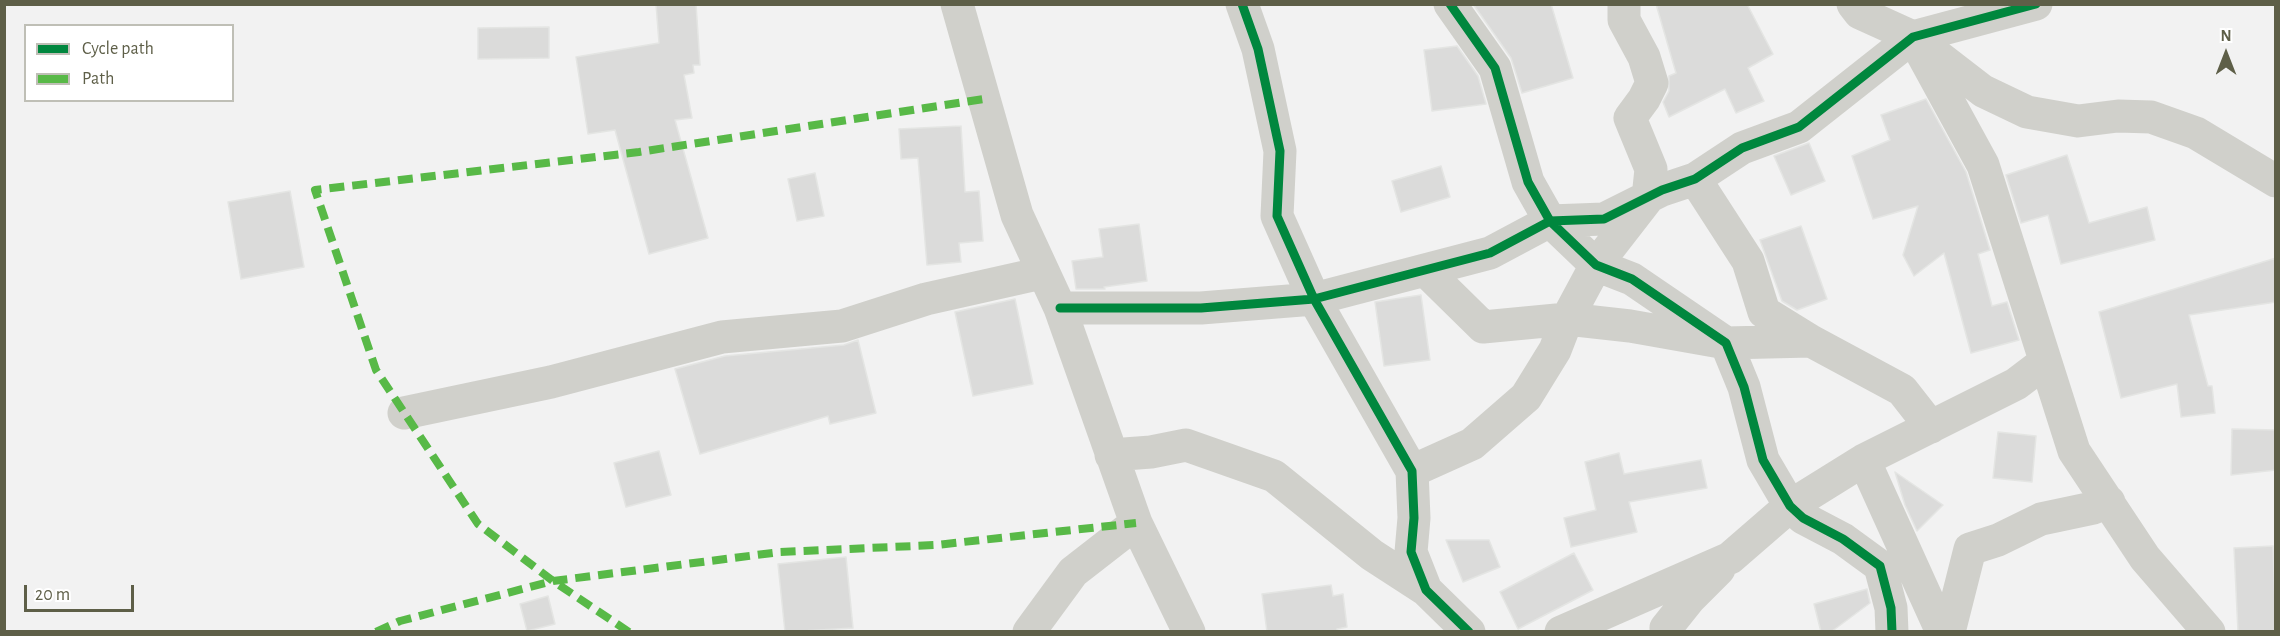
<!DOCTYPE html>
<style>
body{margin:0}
#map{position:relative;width:2280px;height:636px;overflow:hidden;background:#f2f2f2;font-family:"Alegreya Sans",sans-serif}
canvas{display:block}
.frame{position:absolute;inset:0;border:6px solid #5e5f48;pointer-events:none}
.legend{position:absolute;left:24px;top:24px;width:210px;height:78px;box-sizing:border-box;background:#fff;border:2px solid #bfbfb6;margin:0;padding:8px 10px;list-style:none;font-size:18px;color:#5e5f48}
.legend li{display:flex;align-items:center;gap:12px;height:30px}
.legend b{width:30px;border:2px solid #bfbfb6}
.north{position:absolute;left:2196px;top:24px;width:60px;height:60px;-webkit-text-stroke:4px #fff;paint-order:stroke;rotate:0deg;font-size:16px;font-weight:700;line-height:24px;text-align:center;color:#5e5f48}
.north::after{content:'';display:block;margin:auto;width:21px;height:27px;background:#5e5f48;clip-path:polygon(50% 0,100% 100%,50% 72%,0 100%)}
.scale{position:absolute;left:24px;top:585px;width:110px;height:27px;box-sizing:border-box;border:3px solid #5e5f48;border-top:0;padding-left:8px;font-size:18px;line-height:21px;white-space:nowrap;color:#5e5f48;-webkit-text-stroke:4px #fff;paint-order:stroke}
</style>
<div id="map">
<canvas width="2280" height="636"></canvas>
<div class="frame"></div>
<ul class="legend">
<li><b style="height:8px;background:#00873e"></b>Cycle path</li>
<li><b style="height:8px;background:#58b947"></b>Path</li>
</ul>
<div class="north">N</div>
<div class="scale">20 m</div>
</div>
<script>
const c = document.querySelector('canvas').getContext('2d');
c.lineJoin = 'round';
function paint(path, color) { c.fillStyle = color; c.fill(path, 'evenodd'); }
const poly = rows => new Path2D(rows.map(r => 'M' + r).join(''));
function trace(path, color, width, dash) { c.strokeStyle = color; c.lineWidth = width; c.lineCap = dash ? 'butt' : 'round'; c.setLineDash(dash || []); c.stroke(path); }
const building = poly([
 [656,4,696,4,700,65,693,65,694,73,684,75,692,118,675,120,708,238,649,254,615,130,588,134,576,57,659,43,656,4],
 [1473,4,1551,4,1573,78,1522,93,1511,58,1473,4],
 [1656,4,1747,4,1773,54,1748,68,1764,101,1736,113,1725,89,1669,117,1663,102,1669,91,1669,76,1676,73,1656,4],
 [549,27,549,58,478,59,478,28,549,27],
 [1457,46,1478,76,1486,104,1432,111,1424,50,1457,46],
 [1926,99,1966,172,1990,250,1978,254,1992,306,2007,302,2019,340,1971,353,1944,253,1914,276,1903,255,1918,206,1873,219,1852,156,1890,140,1881,115,1926,99],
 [961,126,965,192,979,191,983,241,959,243,961,262,927,265,918,158,901,159,899,129,961,126],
 [1809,143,1825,181,1791,195,1774,156,1809,143],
 [2067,155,2089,223,2147,207,2155,240,2061,264,2048,215,2021,223,2006,175,2067,155],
 [1441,166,1450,197,1401,212,1392,181,1441,166],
 [815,173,824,216,797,221,788,179,815,173],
 [290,191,304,267,241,279,228,202,290,191],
 [1139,224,1147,281,1104,287,1105,289,1076,289,1072,261,1103,257,1099,229,1139,224],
 [1801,226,1827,299,1797,310,1782,301,1760,240,1801,226],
 [2276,258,2276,302,2189,315,2208,386,2212,386,2215,413,2181,417,2177,384,2121,398,2099,312,2276,258],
 [1421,295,1430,360,1384,366,1375,302,1421,295],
 [1015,299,1033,384,973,396,955,312,1015,299],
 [858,340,876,413,830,424,828,416,700,454,675,369,725,356,844,345,858,340],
 [2232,429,2276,430,2276,470,2231,475,2232,429],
 [1998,432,2036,436,2032,482,1993,478,1998,432],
 [659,451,671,495,626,507,614,463,659,451],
 [1619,453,1624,474,1701,460,1707,488,1629,502,1637,532,1571,547,1564,518,1596,510,1585,462,1619,453],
 [1895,472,1943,505,1917,531,1905,505,1895,472],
 [1446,540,1489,540,1500,567,1463,582,1446,540],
 [2273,546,2276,632,2238,632,2234,548,2273,546],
 [1574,553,1593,590,1518,629,1500,592,1574,553],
 [846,557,853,628,785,632,778,564,846,557],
 [1331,585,1333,596,1343,594,1347,627,1337,629,1337,632,1267,632,1262,594,1331,585],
 [1867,589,1870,603,1831,632,1821,632,1814,604,1867,589],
 [548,596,555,624,527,631,520,604,548,596]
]);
const minor = poly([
 [957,4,1017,215,1060,308,1136,523,1189,632],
 [1242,4,1258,49,1280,151,1277,216,1314,299,1412,471,1414,518,1411,552,1426,590,1469,632],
 [1450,4,1495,68,1528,182,1550,221,1596,265,1632,279,1726,343,1744,387,1763,460,1790,506,1803,518,1843,539,1880,566,1891,608,1892,632],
 [1853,4,1860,13,1913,37,1983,91,2027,112,2078,121,2118,116,2151,117,2196,133,2276,181],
 [1913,37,1983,165,2074,451,2145,558,2209,632],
 [1695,179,1748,261,1764,312,1811,341,1902,390,1931,427],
 [1426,271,1483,327,1567,319,1630,326,1726,343,1811,341],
 [1060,308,1201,308,1314,299,1490,253,1550,221,1604,219,1662,190,1695,179,1742,148,1799,127,1913,37,2036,4],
 [404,413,551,382,722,337,842,326,926,299,1042,273],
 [1111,455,1151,452,1186,445,1274,476,1372,555,1426,590],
 [1864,460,1942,632],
 [1412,471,1472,444,1526,397,1555,350,1567,319,1596,265,1648,198,1651,169,1630,118,1644,99,1652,83,1644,57,1624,20,1624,4],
 [1029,632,1073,572,1136,523],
 [1561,632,1730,558,1790,506,1864,460,2016,384,2045,362],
 [1667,632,1666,628,1690,598,1719,569],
 [1949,632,1970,549,1998,540,2041,519,2093,508,2109,502]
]);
const quiet = poly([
 [376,632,400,621,553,581,780,552,936,545,1136,523],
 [629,632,553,581,478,524,376,370,315,190,639,152,984,99]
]);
const cycleway = poly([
 [1242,4,1258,49,1280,151,1277,216,1314,299,1412,471,1414,518,1411,552,1426,590,1469,632],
 [1450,4,1495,68,1528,182,1550,221,1596,265,1632,279,1726,343,1744,387,1763,460,1790,506,1803,518,1843,539,1880,566,1891,608,1892,632],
 [1060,308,1201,308,1314,299,1490,253,1550,221,1604,219,1662,190,1695,179,1742,148,1799,127,1913,37,2036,4]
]);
paint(building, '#dbdbda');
trace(building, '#e4e5e3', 1.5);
trace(minor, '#d0d0cb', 33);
trace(quiet, '#58b947', 8, [15, 8]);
trace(cycleway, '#00873e', 9);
</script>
